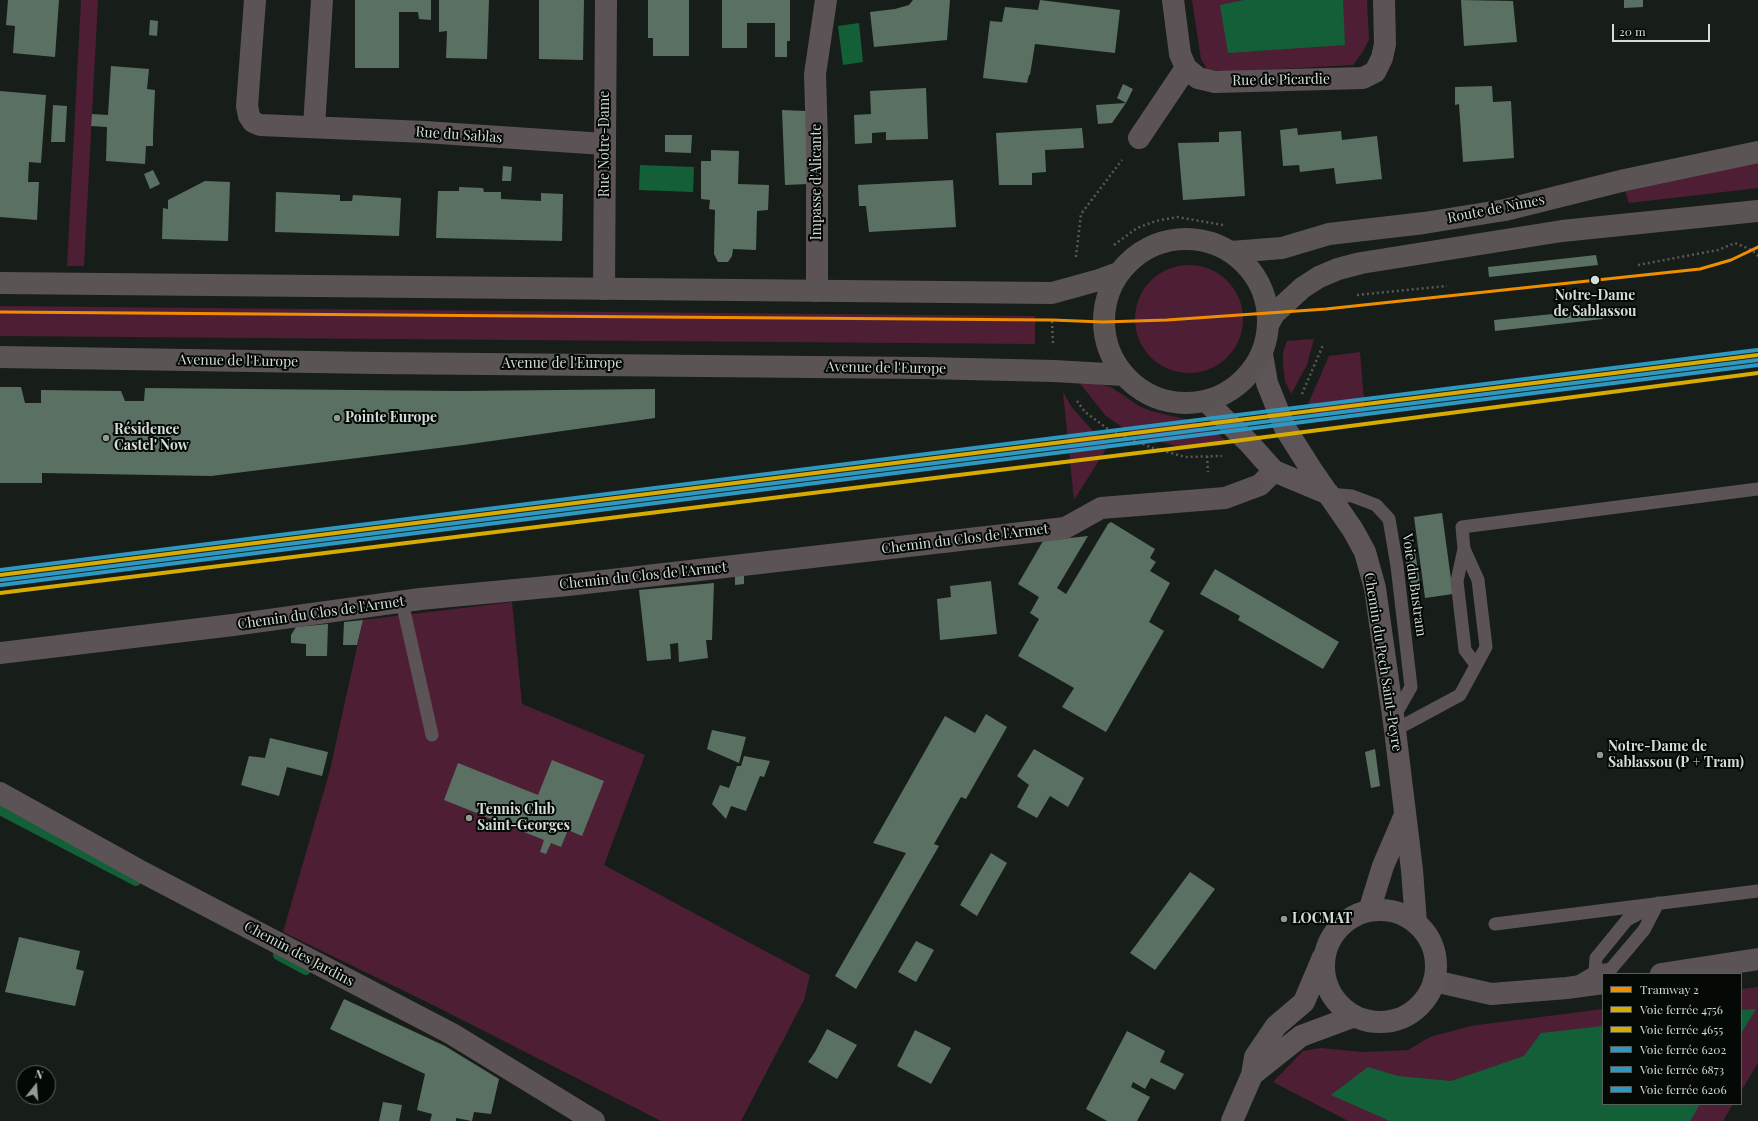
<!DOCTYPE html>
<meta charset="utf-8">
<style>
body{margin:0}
#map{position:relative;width:1758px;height:1121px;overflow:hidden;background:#171e19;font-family:"Playfair Display",serif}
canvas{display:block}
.legend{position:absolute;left:1602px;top:973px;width:140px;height:132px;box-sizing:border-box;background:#050906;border:1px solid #585e5a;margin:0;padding:5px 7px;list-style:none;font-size:12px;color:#d4ddd7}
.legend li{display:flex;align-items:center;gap:8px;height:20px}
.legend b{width:20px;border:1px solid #585e5a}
.north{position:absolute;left:16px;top:1065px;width:40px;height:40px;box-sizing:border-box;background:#050906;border:1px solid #585e5a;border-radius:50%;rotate:17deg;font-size:11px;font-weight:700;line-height:16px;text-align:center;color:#d4ddd7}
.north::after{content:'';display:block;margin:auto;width:14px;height:18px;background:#929a94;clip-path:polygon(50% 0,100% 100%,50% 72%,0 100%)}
.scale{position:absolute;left:1612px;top:24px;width:98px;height:18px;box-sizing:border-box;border:2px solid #d4ddd7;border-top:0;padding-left:5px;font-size:12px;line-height:14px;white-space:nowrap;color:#d4ddd7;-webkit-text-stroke:3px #050906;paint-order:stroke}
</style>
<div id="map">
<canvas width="1758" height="1121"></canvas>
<ul class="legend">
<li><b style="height:5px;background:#f18e00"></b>Tramway 2</li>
<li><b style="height:5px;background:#d8ab00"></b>Voie ferrée 4756</li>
<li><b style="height:5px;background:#d8ab00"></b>Voie ferrée 4655</li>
<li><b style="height:5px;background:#2d99c2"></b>Voie ferrée 6202</li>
<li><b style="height:5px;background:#2d99c2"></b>Voie ferrée 6873</li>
<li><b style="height:5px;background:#2d99c2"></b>Voie ferrée 6206</li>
</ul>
<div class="north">N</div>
<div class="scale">20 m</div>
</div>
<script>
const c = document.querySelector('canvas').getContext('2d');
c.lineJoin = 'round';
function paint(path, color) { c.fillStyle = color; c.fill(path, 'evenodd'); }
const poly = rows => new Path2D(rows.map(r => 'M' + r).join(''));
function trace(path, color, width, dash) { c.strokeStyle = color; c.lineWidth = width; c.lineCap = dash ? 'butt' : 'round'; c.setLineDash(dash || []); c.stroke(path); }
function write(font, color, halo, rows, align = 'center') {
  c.font = font + ' "Playfair Display",serif'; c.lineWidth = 4; c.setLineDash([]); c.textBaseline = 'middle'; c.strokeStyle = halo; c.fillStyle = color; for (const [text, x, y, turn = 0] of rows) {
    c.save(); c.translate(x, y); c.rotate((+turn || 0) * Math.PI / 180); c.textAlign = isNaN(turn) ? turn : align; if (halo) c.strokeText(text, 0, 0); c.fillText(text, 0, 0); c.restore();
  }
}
const green = poly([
 [81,0,98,0,84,266,67,266],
 [1192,0,1367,0,1369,40,1362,53,1353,65,1226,72,1207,69,1201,59],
 [1758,162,1758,188,1629,203,1625,190],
 '1135 319a54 54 0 1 1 108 0a54 54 0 1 1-108 0Z',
 [0,306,1035,316,1035,344,0,336],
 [1314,339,1307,365,1291,394,1285,381,1283,365,1283,352,1287,341],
 [1360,352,1365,413,1313,414,1308,404,1329,356],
 [1077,380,1095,383,1111,387,1139,406,1151,411,1193,421,1219,435,1227,442,1179,447,1143,437,1122,427,1106,416],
 [1063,392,1071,406,1083,420,1093,431,1110,443,1074,500],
 [512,602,522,704,645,755,604,865,810,975,804,1000,741,1121,661,1121,433,1005,283,932,330,770,363,620],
 [1758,987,1758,1063,1741,1091,1741,989],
 [1603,1009,1603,1104,1733,1104,1723,1121,1348,1121,1273,1082,1303,1051,1321,1048,1363,1052,1408,1050,1430,1037,1470,1026]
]);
const water = poly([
 [1244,0,1343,0,1345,45,1228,53,1220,5],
 [859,23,863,62,843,65,838,26],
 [640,165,694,167,693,192,639,190],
 [1756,1009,1741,1034,1741,1010],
 [1603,1026,1603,1104,1700,1104,1690,1121,1390,1121,1331,1095,1368,1067,1398,1076,1451,1081,1524,1056,1541,1033]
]);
const stream = poly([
 [0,810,136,881],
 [278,955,306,970]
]);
const building = poly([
 [8,0,59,0,55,57,13,53,15,26,6,25],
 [355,0,431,0,431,20,419,19,418,12,399,12,399,68,355,68],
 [439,0,489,0,487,59,446,58,447,31,439,32],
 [539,0,584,0,583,60,539,59],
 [648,0,689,0,689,56,653,56,653,38,648,38],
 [722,0,790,0,790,41,787,41,787,57,775,57,775,23,747,23,747,48,722,48],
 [913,0,950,0,947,40,874,47,870,12,895,9,909,5],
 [1040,0,1120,10,1115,53,1035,44,1030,75,1029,75,1027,83,983,78,990,21,1002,22,1005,7,1038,10],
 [1461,0,1513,1,1517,42,1464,46],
 [1624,0,1643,0,1643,7,1624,8],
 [150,20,158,21,157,36,149,35],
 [111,66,149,69,147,89,155,90,153,135,153,146,146,146,145,164,106,161,107,127,91,126,92,114,108,115],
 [1123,84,1133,89,1126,103,1117,98],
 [1492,86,1493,102,1511,101,1514,158,1463,162,1459,104,1455,105,1455,87],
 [926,88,928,139,886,140,886,132,872,133,872,143,855,144,854,115,871,114,870,91],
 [0,91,46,95,41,163,29,162,28,182,39,182,37,220,0,217],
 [1126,103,1112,123,1098,124,1096,105],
 [53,105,67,106,65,142,51,142],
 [782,110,806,111,808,184,785,185],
 [1082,128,1084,148,1045,150,1046,172,1032,173,1032,185,999,185,996,133],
 [1297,128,1298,135,1341,131,1342,140,1377,136,1382,179,1336,184,1334,168,1300,172,1299,165,1283,166,1280,130],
 [1241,131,1245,196,1183,200,1178,143,1219,142,1219,132],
 [665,135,692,135,691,153,665,152],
 [711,150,739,151,738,184,769,185,768,210,757,211,756,250,733,249,732,256,728,262,718,262,714,254,715,210,709,209,710,200,701,199,701,161,711,161],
 [503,166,512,167,511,181,502,181],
 [153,170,160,184,150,189,144,174],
 [953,180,956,227,869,232,866,206,859,206,858,185],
 [205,181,230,182,228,241,162,239,163,208,168,209,168,200],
 [459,187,483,188,484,192,501,192,501,199,541,201,541,193,563,194,562,241,436,238,438,191,459,191],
 [276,192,340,195,340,201,352,201,353,195,401,198,399,236,275,232],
 [1596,255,1598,265,1489,277,1488,267],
 [1602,309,1603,319,1495,331,1494,320],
 [0,387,21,387,25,403,41,403,41,390,121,391,125,401,144,401,145,388,462,391,655,389,655,418,463,445,211,476,42,473,42,483,0,483],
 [1442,513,1453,594,1425,598,1414,517],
 [1111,522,1155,549,1150,558,1156,562,1150,571,1170,583,1149,622,1164,631,1106,732,1062,707,1074,688,1018,656,1039,619,1030,613,1039,597,1018,584,1043,541,1088,536,1057,588,1066,594,1108,524],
 [1415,551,1421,591,1410,592,1405,553],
 [1215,569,1339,642,1323,669,1238,620,1240,616,1200,594],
 [735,576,744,576,744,584,735,585],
 [991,581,997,634,940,640,937,599,951,597,950,586],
 [714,583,712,640,706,640,708,658,679,662,678,643,670,644,671,659,647,661,639,590],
 [363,620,357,645,343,645,344,622],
 [328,624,327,656,306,656,306,644,291,643,291,635,296,627],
 [986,714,1007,727,966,799,961,797,934,844,939,846,856,989,835,976,906,853,873,843,945,716,975,733],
 [712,730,746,737,739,763,707,749],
 [270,738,328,752,322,776,287,767,279,796,241,785,249,756,265,758],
 [1034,749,1084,778,1068,807,1050,796,1037,818,1017,807,1029,785,1017,776],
 [1375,749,1380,786,1371,788,1365,752],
 [744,756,770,761,764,777,760,776,746,811,731,806,726,819,712,804,720,785,729,788,737,766,741,766],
 [552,760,604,781,582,836,568,830,561,847,551,843,546,854,540,852,544,840,444,800,458,763,538,795],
 [991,853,1007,863,977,916,960,905],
 [1190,872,1215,889,1155,970,1130,953],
 [19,937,80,951,76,969,84,971,75,1006,5,992],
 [916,941,934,950,916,982,898,972],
 [344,999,445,1046,499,1079,491,1114,474,1112,472,1121,456,1118,456,1121,430,1121,432,1114,417,1110,425,1074,330,1029],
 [827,1029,857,1045,837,1079,808,1062,815,1052],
 [915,1030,951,1048,931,1084,897,1066],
 [1127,1031,1165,1051,1160,1062,1184,1074,1175,1090,1151,1078,1145,1089,1133,1082,1131,1087,1150,1097,1137,1121,1107,1121,1086,1109],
 [383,1102,402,1105,399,1121,379,1121]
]);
const path = poly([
 [1114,245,1137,228,1156,221,1177,217,1223,225],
 [1076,257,1081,214,1122,160],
 [1638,265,1718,250,1735,243,1752,250,1758,256],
 [1357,295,1447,286],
 [1052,321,1053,344],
 [1302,394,1323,345],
 [1077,401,1085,412,1108,429,1150,447,1185,457,1222,456],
 [1207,456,1208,472]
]);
const lane = poly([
 [1329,494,1352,496,1376,505,1389,519,1397,566,1411,687,1394,717],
 [402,602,432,735],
 [1476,665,1465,650,1457,581,1464,549,1462,527,1758,489],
 [1395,730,1460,695,1486,647,1478,580,1464,549],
 [1495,924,1758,891],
 [1595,972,1611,969,1644,930,1658,903],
 [1578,982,1595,972,1596,958,1627,920,1651,907]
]);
const street = poly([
 [255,0,247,106,249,116,253,122,260,125,425,132,604,144],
 [1173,0,1180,54,1186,68,1198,78,1215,82,1363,78,1375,72,1382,58,1385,44,1384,0],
 [314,127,322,0],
 [1139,138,1186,68],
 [604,289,606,0],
 [817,291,817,142,815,74,826,0],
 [0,653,233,625,420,599,568,585,1065,528,1101,508,1225,498,1260,485,1274,471],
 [0,793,144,873,452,1034,594,1121],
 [1661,974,1758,959],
 [1434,981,1491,994,1567,988,1603,983]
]);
const secondary = poly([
 [1262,354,1267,383,1285,428,1311,469,1353,530,1365,552,1375,588,1395,730,1412,870,1416,923],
 [1206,401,1249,443,1274,471,1329,494],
 '1324 966a56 56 0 1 1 112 0a56 56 0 1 1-112 0Z',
 [1369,911,1383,866,1404,817],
 [1252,1075,1301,1036,1355,1016],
 [1232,1121,1252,1075,1255,1057,1276,1026,1304,1002,1323,957]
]);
const primary = poly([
 '1104 321a82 82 0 1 1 164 0a82 82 0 1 1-164 0Z',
 [1231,252,1282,248,1329,234,1424,223,1505,210,1625,180,1758,152],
 [0,283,1052,293,1099,280,1118,273],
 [1268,325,1274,314,1302,288,1319,277,1338,269,1361,263,1562,231,1758,211],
 [0,357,376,363,923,368,1054,371,1124,375]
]);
const rail1 = poly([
 [0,593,1227,442,1758,373]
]);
const rail2 = poly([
 [0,575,1758,355]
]);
const rail3 = poly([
 [1,580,1758,360]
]);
const rail4 = poly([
 [0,570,1757,350]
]);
const rail5 = poly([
 [1,585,1758,365]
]);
const tram1 = poly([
 [0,312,1052,320,1103,322,1167,320,1326,309,1700,269,1731,260,1758,247]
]);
const markers = [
 [1595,280,5,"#d4ddd7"],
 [337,418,4,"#929a94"],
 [106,438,4,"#929a94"],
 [1600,755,4,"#929a94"],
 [469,818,4,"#929a94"],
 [1284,919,4,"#929a94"]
];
const streetNames = [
 ["Rue de Picardie",1281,80,-1],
 ["Rue du Sablas",459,135,4],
 ["Rue Notre-Dame",605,144,-90],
 ["Impasse d'Alicante",817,182,-90],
 ["Route de Nîmes",1496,209,-11],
 ["Avenue de l'Europe",238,361,1],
 ["Avenue de l'Europe",562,364],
 ["Avenue de l'Europe",886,368,1],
 ["Chemin du Clos de l'Armet",965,539,-7],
 ["Chemin du Clos de l'Armet",643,576,-6],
 ["Voie du Bustram",1414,585,82],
 ["Chemin du Clos de l'Armet",321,613,-8],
 ["Chemin du Pech Saint-Peyre",1383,662,81],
 ["Chemin des Jardins",299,954,28]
];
const stopNames = [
 ["Notre-Dame",1595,296],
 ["de Sablassou",1595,312]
];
const poiNames = [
 ["Pointe Europe",345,418],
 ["Résidence",114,430],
 ["Castel' Now",114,446],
 ["Notre-Dame de",1608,747],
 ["Sablassou (P + Tram)",1608,763],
 ["Tennis Club",477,810],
 ["Saint-Georges",477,826],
 ["LOCMAT",1292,919]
];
paint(green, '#4e1e34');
paint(water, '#136038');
trace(stream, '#136038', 10);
paint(building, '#5a7062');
trace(path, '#5c5758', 2.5, [2, 3]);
trace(lane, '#5b5355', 13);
trace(street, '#5b5355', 22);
trace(secondary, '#5d5558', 22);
trace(primary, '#5b5455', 22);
trace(rail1, '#d8ab00', 4);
trace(rail2, '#d8ab00', 4);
trace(rail3, '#2d99c2', 4);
trace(rail4, '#2d99c2', 4);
trace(rail5, '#2d99c2', 4);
trace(tram1, '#f18e00', 3);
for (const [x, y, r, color] of markers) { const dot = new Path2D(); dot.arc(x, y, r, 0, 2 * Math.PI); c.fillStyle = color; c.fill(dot); trace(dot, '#050906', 1.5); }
write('14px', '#d4ddd7', '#050906', streetNames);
write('bold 14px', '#d4ddd7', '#050906', stopNames);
write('bold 14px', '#d4ddd7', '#050906', poiNames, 'left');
</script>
